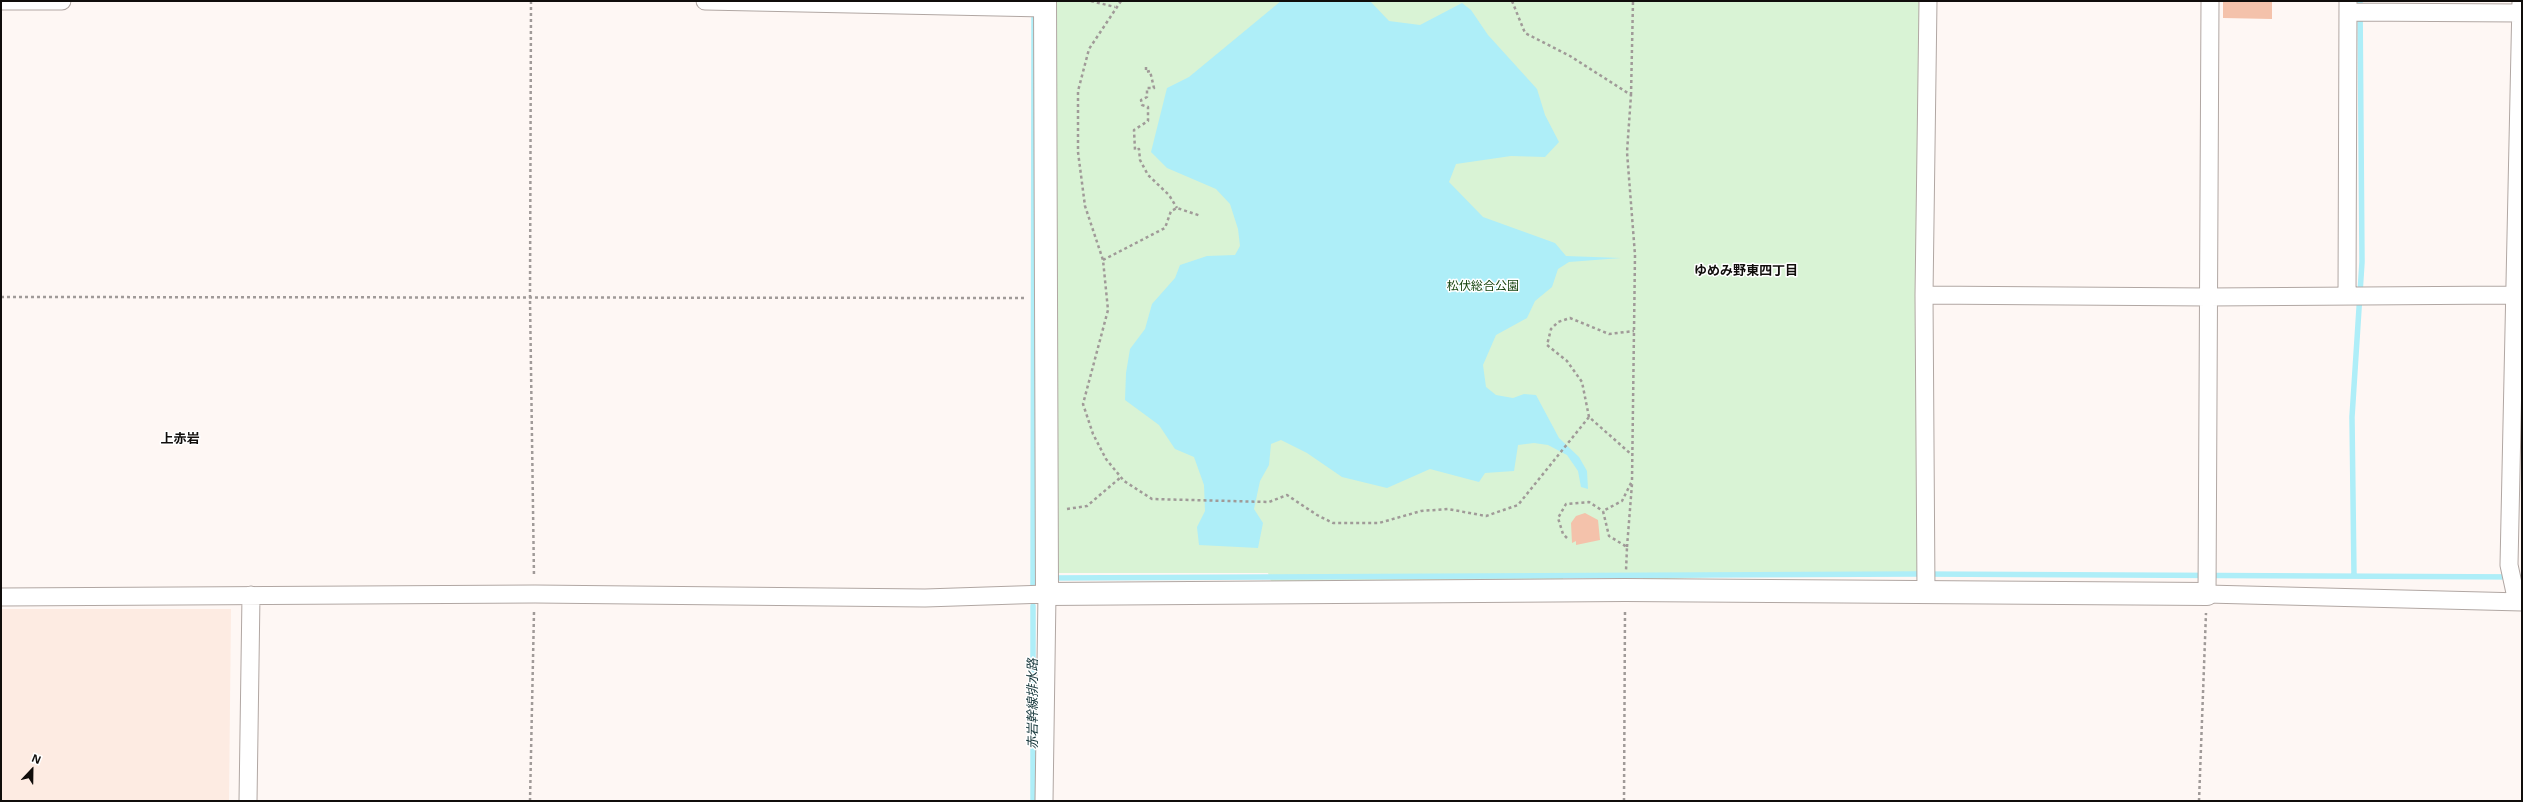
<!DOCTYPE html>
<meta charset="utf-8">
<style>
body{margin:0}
#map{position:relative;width:2523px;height:802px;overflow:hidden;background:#fef7f4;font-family:"Open Sans",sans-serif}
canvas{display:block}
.frame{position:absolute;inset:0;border:2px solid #100d0b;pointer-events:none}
.north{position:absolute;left:12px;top:750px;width:40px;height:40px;-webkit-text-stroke:3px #fff;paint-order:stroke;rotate:22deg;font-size:11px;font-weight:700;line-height:16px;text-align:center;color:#100d0b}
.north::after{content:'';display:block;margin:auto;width:14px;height:18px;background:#100d0b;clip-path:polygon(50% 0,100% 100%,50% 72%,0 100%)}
</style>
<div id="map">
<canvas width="2523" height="802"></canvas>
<div class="frame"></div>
<div class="north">N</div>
</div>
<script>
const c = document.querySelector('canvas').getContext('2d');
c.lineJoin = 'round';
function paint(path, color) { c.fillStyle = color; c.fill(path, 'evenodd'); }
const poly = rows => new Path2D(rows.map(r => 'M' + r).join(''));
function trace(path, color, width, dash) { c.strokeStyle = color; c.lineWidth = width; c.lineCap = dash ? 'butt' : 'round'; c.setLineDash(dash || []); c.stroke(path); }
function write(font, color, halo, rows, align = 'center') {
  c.font = font + ' "Open Sans","Noto Sans JP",sans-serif'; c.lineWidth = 3; c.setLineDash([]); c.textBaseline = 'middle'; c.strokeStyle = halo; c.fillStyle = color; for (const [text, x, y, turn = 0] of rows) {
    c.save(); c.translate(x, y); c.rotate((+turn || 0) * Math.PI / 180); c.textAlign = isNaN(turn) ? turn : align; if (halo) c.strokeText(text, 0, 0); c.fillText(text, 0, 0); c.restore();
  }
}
const built = poly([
 [1,609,231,609,229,801,1,801]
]);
const green = poly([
 [1045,1,1922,1,1917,574,1783,574,1643,580,1643,573,1563,573,1563,581,1271,581,1268,573,1046,573]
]);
const water = poly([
 [1281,1,1370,1,1389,21,1420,25,1462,3,1471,10,1488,35,1537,89,1545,115,1559,142,1545,157,1511,156,1456,164,1449,182,1483,217,1555,243,1566,256,1621,258,1569,262,1558,269,1552,287,1535,301,1527,318,1496,335,1483,365,1486,387,1496,395,1513,398,1524,394,1536,395,1559,438,1579,457,1587,471,1588,489,1581,487,1578,471,1567,455,1548,445,1534,443,1518,445,1514,471,1485,473,1479,482,1430,469,1387,488,1342,477,1307,453,1281,440,1271,444,1269,465,1260,481,1254,509,1263,523,1258,548,1199,545,1197,527,1205,511,1204,485,1194,457,1175,449,1159,425,1125,400,1126,373,1130,349,1145,329,1152,304,1175,278,1180,265,1207,256,1235,255,1240,246,1238,229,1230,204,1216,189,1167,168,1151,152,1167,88,1189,77]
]);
const stream = poly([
 [2354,576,2352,417,2362,262,2360,1],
 [1052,578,1917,574,2522,577],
 [1033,588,1034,10],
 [1033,801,1033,606]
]);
const building = poly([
 [2223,1,2272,1,2272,19,2223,18],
 [1585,513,1598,520,1600,540,1576,545,1576,541,1572,543,1571,523,1576,516]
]);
const path = poly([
 [531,1,530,299,534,577],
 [1091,1,1115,7],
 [1121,1,1089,49,1078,91,1078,152,1085,206,1103,260,1108,310,1083,404,1093,434,1106,459,1124,481,1152,499,1269,502,1287,495,1317,515,1333,523,1379,523,1421,511,1448,509,1486,516,1518,505,1589,417,1632,455],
 [1512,1,1525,33,1570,56,1631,95,1627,152,1635,255,1632,481,1622,501,1603,511,1609,536,1627,547,1626,571],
 [1146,67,1146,72,1150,71,1154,88,1147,88,1147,97,1141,100,1142,105,1148,107,1148,121,1134,130,1135,150,1139,149,1140,160,1148,175,1169,195,1177,208],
 [1631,95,1633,1],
 [1103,260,1165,228,1171,211,1177,208,1201,216],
 [1,297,1026,298],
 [1589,417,1582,382,1567,361,1547,345,1551,329,1558,322,1570,318,1609,334,1634,331],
 [1067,509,1087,506,1121,477],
 [1567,538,1563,534,1558,518,1566,504,1589,502,1603,511],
 [1627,547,1632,484],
 [530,801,534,612],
 [1624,801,1625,610],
 [2199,801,2206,613]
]);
const street = poly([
 [1,1,62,1],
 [705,1,1045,8],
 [2210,1,2207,594,2522,602],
 [2348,12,2521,13],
 [1924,295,2208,297,2513,295],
 [2347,295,2348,1],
 [1926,591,1924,295,1928,1],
 [1,597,535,594,925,598,1047,594,1044,801],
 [2517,602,2509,565,2521,1],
 [248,801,251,595]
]);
const secondary = poly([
 [1045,1,1047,594,1625,590,2207,594]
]);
const parkNames = [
 ["松伏総合公園",1483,287]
];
const neighbourhoodNames = [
 ["ゆめみ野東四丁目",1746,271],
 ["上赤岩",180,439]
];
const waterNames = [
 ["赤岩幹線排水路",1033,704,-90]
];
paint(built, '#fdebe2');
paint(green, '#d9f3d5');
paint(water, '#aeeef8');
trace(stream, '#aeeef8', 5.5);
paint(building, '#f4c2ab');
trace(street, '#b1a7a3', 19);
trace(secondary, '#b1a7a3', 24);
trace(path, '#a09a98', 2.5, [3, 3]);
trace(street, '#fff', 17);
trace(secondary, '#fff', 22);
write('12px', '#15430e', '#fff', parkNames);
write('bold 13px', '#100d0b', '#fff', neighbourhoodNames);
write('italic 13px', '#17373b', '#fff', waterNames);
</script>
